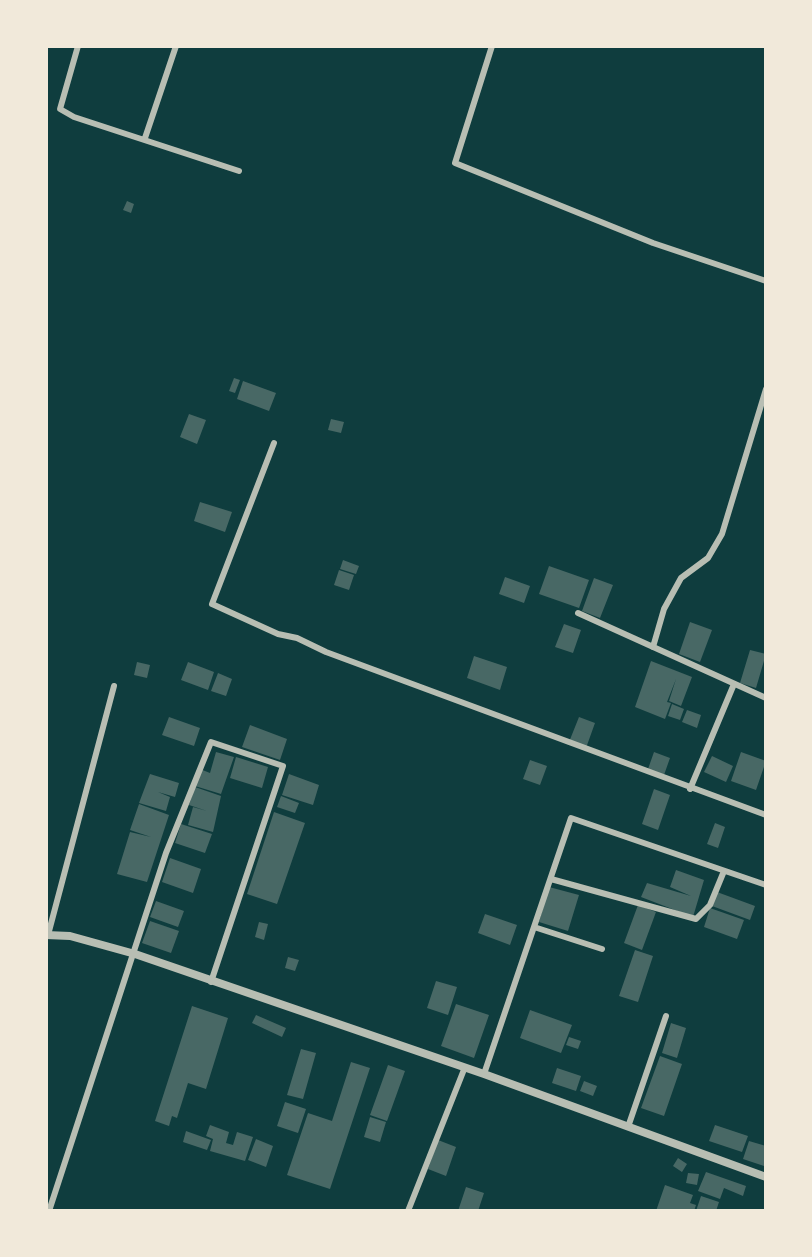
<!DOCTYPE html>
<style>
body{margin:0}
#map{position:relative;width:812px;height:1257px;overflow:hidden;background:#0f3d3e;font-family:Quicksand,sans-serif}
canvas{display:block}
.frame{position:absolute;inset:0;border:48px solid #f1e9da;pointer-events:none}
</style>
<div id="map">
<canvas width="812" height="1257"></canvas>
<div class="frame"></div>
</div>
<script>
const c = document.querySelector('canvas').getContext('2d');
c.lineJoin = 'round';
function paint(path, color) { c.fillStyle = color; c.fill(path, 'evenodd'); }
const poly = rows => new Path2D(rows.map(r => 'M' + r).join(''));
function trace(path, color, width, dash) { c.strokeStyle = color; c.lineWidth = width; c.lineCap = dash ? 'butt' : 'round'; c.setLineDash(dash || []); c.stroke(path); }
const building = poly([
 [127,201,134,204,131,213,123,210],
 [234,378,240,380,235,393,229,391],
 [243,381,276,393,269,411,237,399],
 [189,414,206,420,197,444,180,437],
 [331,419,344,422,341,433,328,430],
 [200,502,232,512,225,532,194,521],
 [343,560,359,566,356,574,340,569],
 [549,566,589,580,579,608,539,594],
 [339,570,354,575,349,590,334,585],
 [505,577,530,586,524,603,499,594],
 [594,578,613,585,600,618,582,611],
 [690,622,712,630,700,662,679,654],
 [564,624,581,630,573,653,555,647],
 [750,650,766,654,756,688,740,683],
 [474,656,507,667,500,690,467,678],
 [651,661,692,677,681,706,669,701,676,679,667,702,671,703,665,719,635,707],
 [137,662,150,665,147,678,134,675],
 [188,662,214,672,208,690,181,680],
 [218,673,232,679,226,696,211,691],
 [672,704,684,709,680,720,668,716],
 [687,710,701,715,697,728,682,722],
 [169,717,200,728,194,746,162,735],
 [579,717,595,723,586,748,569,742],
 [250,725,287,739,280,760,242,747],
 [216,752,234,757,221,794,195,786,200,769,210,773],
 [654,752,670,758,664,775,648,769],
 [741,752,766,761,756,790,731,781],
 [712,756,733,766,726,782,704,772],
 [236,757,268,767,262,788,230,778],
 [530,760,547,766,540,785,523,779],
 [150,774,179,783,175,797,158,792,170,797,166,811,139,803],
 [289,774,319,785,313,805,282,795],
 [195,787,221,796,213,832,188,825,193,807,207,811,189,805],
 [654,789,670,795,658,830,642,824],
 [281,796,299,803,295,813,277,807],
 [139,804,169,815,147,882,117,874,130,832,151,837,130,830],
 [274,812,305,823,277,904,247,894],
 [715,823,725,827,718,848,707,844],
 [181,824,212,834,205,853,175,843],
 [170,858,201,869,193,893,162,882],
 [676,870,704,880,693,917,641,897,647,883,691,896,670,887],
 [549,887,579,895,568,931,539,922],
 [717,892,755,906,750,920,712,906],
 [156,901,184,911,178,927,150,917],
 [638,905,656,912,642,950,624,943],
 [710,908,744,920,737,939,704,927],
 [485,914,517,925,510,945,478,933],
 [150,921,179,931,171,953,142,943],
 [259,922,268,924,264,940,255,937],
 [635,950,653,956,638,1002,619,996],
 [288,957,299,960,295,971,285,968],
 [436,981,457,987,448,1015,427,1008],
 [456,1004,489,1015,474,1058,441,1046],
 [192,1006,228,1018,206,1089,188,1083,177,1118,172,1116,169,1126,155,1121],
 [530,1010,572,1025,561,1053,520,1038],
 [256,1015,286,1028,282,1037,252,1023],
 [671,1023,686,1028,677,1058,662,1053],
 [569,1037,581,1041,578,1049,566,1045],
 [301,1049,316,1053,303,1099,287,1095],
 [660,1056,682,1064,664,1116,641,1108],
 [351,1062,370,1068,330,1189,287,1175,308,1113,332,1121],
 [388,1065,405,1071,387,1121,370,1115],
 [557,1068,581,1076,576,1091,552,1083],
 [584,1081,597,1086,593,1096,580,1091],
 [285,1102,306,1109,298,1133,277,1126],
 [370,1117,386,1122,380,1142,364,1137],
 [210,1125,229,1132,226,1143,233,1145,237,1132,253,1137,245,1161,210,1151,213,1139,206,1136],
 [715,1125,748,1136,742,1152,709,1141],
 [186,1131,211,1140,207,1150,183,1142],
 [256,1139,273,1146,266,1167,248,1160],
 [438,1140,456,1147,446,1176,428,1169],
 [749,1141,766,1146,764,1166,743,1159],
 [678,1158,687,1164,682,1172,673,1166],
 [706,1172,746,1186,743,1196,724,1188,720,1199,698,1191],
 [688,1173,699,1174,697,1185,686,1183],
 [665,1185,693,1195,690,1203,696,1205,694,1211,656,1211],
 [466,1187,484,1193,478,1211,458,1211],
 [701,1196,719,1202,716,1211,696,1211]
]);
const minor = poly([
 [78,46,60,109,74,117,239,171],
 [492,46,455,163,653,243,766,281],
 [145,138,176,46],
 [274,443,212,604,278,634,297,638,326,652,766,815],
 [578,613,766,698],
 [653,647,664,609,681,578,708,558,722,534,766,389],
 [690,789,734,684],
 [551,879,696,919,710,905,724,871],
 [534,927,602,949],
 [48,935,114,686],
 [484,1074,571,818,766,885],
 [628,1127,666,1016],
 [49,1211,166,853,211,742,283,766,211,982],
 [408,1211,465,1067]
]);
const tertiary = poly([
 [46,935,70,936,135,954,484,1074,766,1177]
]);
paint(building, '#486865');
trace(minor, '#b8beb3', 6);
trace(tertiary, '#b8beb3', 8);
</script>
